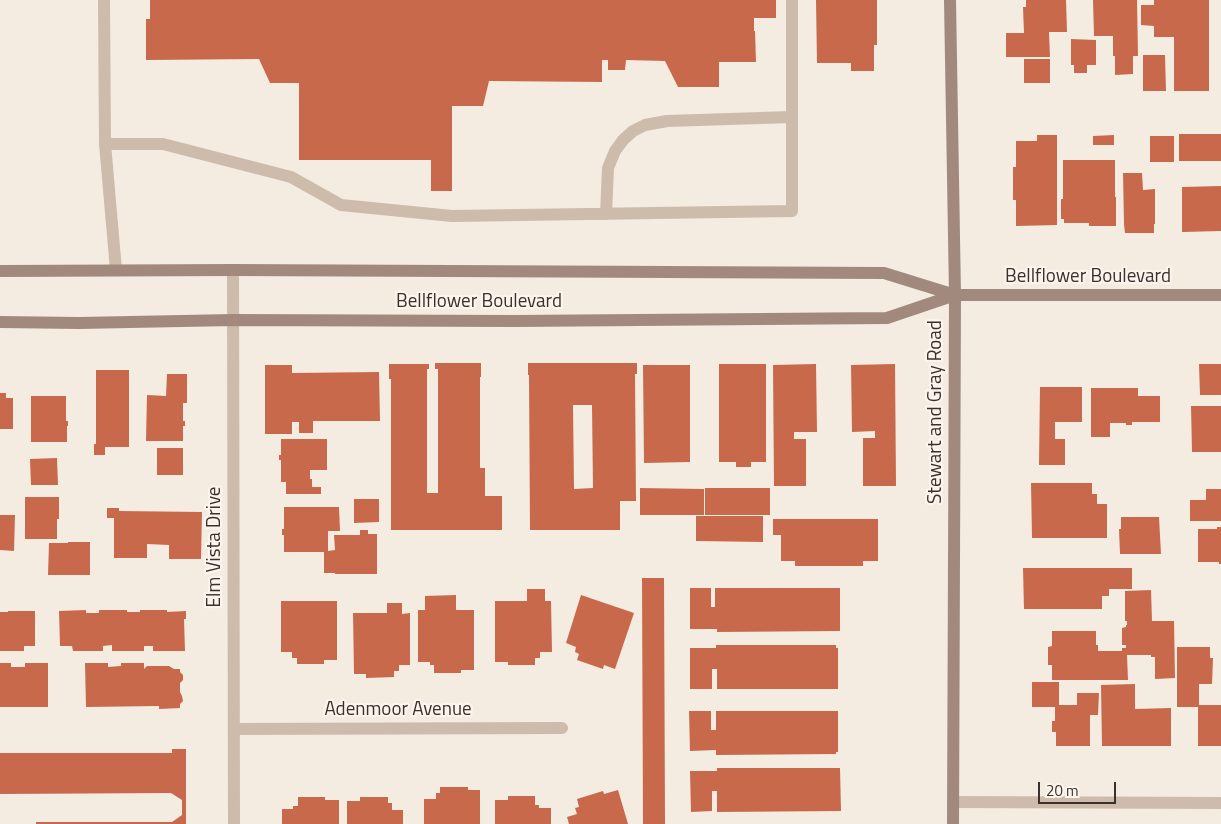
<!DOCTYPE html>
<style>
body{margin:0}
#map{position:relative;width:1221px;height:824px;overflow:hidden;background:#f4ebe1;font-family:"Titillium Web",sans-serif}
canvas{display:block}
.scale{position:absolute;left:1038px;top:782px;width:78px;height:22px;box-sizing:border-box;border:2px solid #3b302b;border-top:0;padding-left:6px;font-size:15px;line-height:18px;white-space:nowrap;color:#3b302b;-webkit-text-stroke:4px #fbf5ee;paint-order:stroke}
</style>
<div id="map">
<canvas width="1221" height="824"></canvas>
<div class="scale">20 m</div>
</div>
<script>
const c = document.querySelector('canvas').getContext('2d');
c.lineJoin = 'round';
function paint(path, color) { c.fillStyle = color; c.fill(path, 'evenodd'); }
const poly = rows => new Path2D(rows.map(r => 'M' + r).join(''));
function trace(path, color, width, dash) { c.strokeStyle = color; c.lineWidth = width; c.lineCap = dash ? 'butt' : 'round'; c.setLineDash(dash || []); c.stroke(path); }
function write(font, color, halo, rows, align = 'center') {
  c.font = font + ' "Titillium Web",sans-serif'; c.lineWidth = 4.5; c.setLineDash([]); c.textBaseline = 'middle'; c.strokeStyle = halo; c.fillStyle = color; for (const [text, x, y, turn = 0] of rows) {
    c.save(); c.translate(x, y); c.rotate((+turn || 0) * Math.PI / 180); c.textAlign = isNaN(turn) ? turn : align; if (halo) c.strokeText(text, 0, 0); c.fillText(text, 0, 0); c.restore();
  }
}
const building = poly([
 [150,0,776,0,776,18,754,18,754,31,755,31,756,62,719,62,719,87,678,87,665,61,626,60,625,70,608,70,608,60,602,60,602,82,489,81,483,106,452,106,452,191,431,191,431,160,299,160,299,83,270,83,259,59,146,60,146,19,150,19],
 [816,0,877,0,877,45,874,45,874,71,851,71,851,63,817,63],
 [1026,0,1066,0,1067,32,1049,32,1050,57,1006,57,1006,33,1024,33,1023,7,1026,7],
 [1093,0,1137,0,1138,56,1133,56,1133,74,1115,75,1115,56,1113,56,1113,36,1094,36],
 [1154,0,1209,0,1209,91,1174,91,1174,37,1154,37,1154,26,1141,25,1141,5,1154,5],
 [1071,39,1096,40,1096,65,1087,65,1087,73,1074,73,1074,65,1071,65],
 [1143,55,1165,55,1166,91,1143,91],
 [1024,59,1050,59,1050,83,1024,83],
 [1179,134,1221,134,1221,161,1179,161],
 [1037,135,1057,135,1057,225,1016,226,1016,200,1013,200,1013,167,1016,167,1016,141,1037,141],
 [1114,135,1114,145,1093,145,1093,136],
 [1150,136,1174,136,1174,162,1150,162],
 [1063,160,1115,160,1115,197,1116,197,1116,226,1089,226,1089,223,1064,223,1064,219,1061,219,1061,199,1063,199],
 [1123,173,1142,173,1143,190,1155,189,1155,224,1154,224,1154,233,1125,233,1124,224],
 [1221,186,1221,231,1182,232,1182,187],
 [435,363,481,363,481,377,480,377,480,468,485,468,485,496,502,496,502,530,391,530,391,379,389,379,389,364,429,364,429,369,427,369,427,493,438,493,438,369,435,369],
 [528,363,637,363,637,374,635,374,636,501,620,501,620,530,530,530,529,375,528,375],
 [573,405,592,405,593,488,574,489],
 [719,364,766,364,766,462,751,462,751,467,736,467,736,462,719,462],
 [816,364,817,432,794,432,794,439,806,439,806,486,774,486,773,365],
 [895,364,896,486,863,486,863,438,875,438,875,431,852,432,851,365],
 [1199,364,1221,364,1221,395,1200,395],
 [265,365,292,365,292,373,379,372,380,421,313,421,313,433,299,433,299,422,292,422,292,434,265,434],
 [643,365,690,365,690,462,644,463],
 [96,370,129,370,129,447,105,447,105,455,94,455,94,444,96,444],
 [167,374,187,374,187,403,183,403,183,421,185,421,185,426,183,426,183,441,146,441,147,395,166,396],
 [1040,387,1082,387,1082,422,1055,422,1055,439,1065,439,1065,465,1039,465],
 [1091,388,1138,388,1138,396,1160,396,1160,422,1132,422,1132,425,1126,425,1126,423,1110,423,1110,437,1091,437],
 [0,393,6,393,6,398,13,398,13,429,0,429],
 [31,396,66,396,66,421,68,421,68,426,67,426,67,442,31,442],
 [1191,406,1221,406,1221,452,1192,452],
 [281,439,327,439,327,470,310,470,310,479,312,479,312,487,321,487,321,494,286,494,286,482,281,482,281,460,279,460,279,455,281,455],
 [157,448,183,448,183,475,157,475],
 [57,458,58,485,31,485,30,459],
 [1031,483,1092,483,1092,494,1097,494,1097,504,1107,504,1107,538,1032,538],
 [640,488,704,489,704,515,640,515],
 [705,488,770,488,770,515,705,515],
 [1206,489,1221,489,1221,521,1190,521,1190,500,1206,500],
 [25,497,59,497,59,519,57,519,57,539,25,539],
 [354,499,379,499,379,522,354,523],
 [284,507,339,507,340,531,328,531,328,551,335,550,334,535,360,535,360,530,368,530,368,534,377,534,377,574,335,574,335,573,324,573,324,552,284,552,284,535,282,535,282,529,284,529],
 [107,508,119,508,119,511,202,512,201,559,169,559,169,545,147,544,147,558,114,558,114,518,107,518],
 [0,515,15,515,14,551,0,550],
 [696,516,763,516,763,542,696,541],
 [1121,517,1159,517,1161,554,1120,554,1119,529,1121,529],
 [773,519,878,519,878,561,863,561,863,566,795,566,795,561,781,561,781,535,773,535],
 [1217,527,1221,527,1221,564,1219,564,1219,562,1198,562,1198,529,1217,529],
 [68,542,90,542,90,575,48,575,49,543,68,543],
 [1023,568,1132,568,1132,589,1109,589,1109,596,1102,596,1102,609,1024,609],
 [642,578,664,578,665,824,643,824],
 [690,588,711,588,711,607,715,607,715,588,840,588,840,631,717,632,717,629,690,629],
 [527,589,545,589,545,601,551,601,552,652,540,652,540,658,535,658,535,665,508,665,508,662,495,662,495,601,527,601],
 [1151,590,1152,621,1174,621,1175,678,1155,679,1155,657,1151,657,1151,655,1127,655,1128,680,1052,680,1052,665,1048,665,1048,647,1052,646,1052,631,1096,631,1096,645,1098,645,1098,651,1122,651,1122,648,1126,648,1126,645,1122,645,1122,628,1126,627,1126,625,1127,625,1127,621,1125,621,1125,591],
 [456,595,456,610,474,610,474,670,461,670,461,673,434,673,434,665,430,665,430,662,418,662,418,610,425,610,425,596],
 [581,595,634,613,615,669,604,665,603,669,577,660,579,654,575,652,576,647,566,643],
 [281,601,337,601,337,660,324,660,324,664,297,664,297,658,292,658,292,652,281,652],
 [387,603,402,603,402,614,410,613,410,665,399,665,399,671,394,671,394,677,366,678,366,674,354,674,353,613,387,613],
 [86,610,86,613,99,613,99,610,127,610,127,612,140,612,140,610,167,610,167,612,186,611,186,619,184,619,185,651,153,651,153,646,144,646,144,651,112,651,112,645,103,646,103,651,73,651,72,646,60,646,59,611],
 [8,611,35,611,35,646,24,646,24,651,0,651,0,612,8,612],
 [716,645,836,645,836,648,838,648,838,689,717,689,717,669,712,669,712,689,690,689,690,648,716,648],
 [1177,647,1210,647,1210,658,1213,658,1212,684,1199,684,1199,705,1221,705,1221,746,1198,746,1198,707,1177,707],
 [0,663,11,663,11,667,25,667,25,663,48,663,48,707,0,707],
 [85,663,108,663,108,667,121,666,121,663,144,663,144,669,147,666,169,666,174,669,180,669,180,672,183,675,183,680,180,683,180,692,182,696,183,701,180,704,180,708,159,709,159,706,86,707],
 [1032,682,1059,682,1059,705,1077,705,1077,693,1099,693,1098,715,1090,715,1090,746,1056,746,1056,732,1052,732,1052,721,1055,721,1055,707,1032,707],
 [1135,684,1135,709,1171,708,1171,746,1102,746,1101,685],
 [689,711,711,711,711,730,716,730,716,711,838,711,838,752,836,752,836,754,716,755,716,750,690,751],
 [172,749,186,749,186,824,36,824,36,822,172,822,182,815,182,800,171,793,0,794,0,753,172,753],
 [717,768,840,768,841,811,717,812,717,791,712,791,712,811,691,812,690,771,717,771],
 [440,787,468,787,468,790,480,790,480,824,424,824,424,799,436,799,436,793,440,793],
 [618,790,628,824,569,824,567,817,577,814,575,808,579,807,577,799,603,791,604,794],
 [508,796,535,796,535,805,539,805,539,808,551,808,551,824,495,824,495,800,508,800],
 [298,797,325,797,325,800,339,800,339,824,282,824,282,809,293,809,293,806,298,806],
 [360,797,388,797,388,803,392,803,392,810,403,810,403,824,347,824,347,801,360,801]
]);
const lane = poly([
 [104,0,105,144,116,270],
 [105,144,163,144,291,177,341,205,452,216,792,211,792,0],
 [606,214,608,168,615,151,623,140,633,131,645,125,667,121,792,117]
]);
const street = poly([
 [233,270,234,824],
 [234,729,562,728],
 [953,802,1221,803]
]);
const secondary = poly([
 [950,0,955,295,953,824],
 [0,271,233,270,884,273,955,295,1221,295],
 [0,322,79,323,233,320,515,321,887,318,955,295]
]);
const streetNames = [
 ["Bellflower Boulevard",1088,277],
 ["Bellflower Boulevard",479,302],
 ["Stewart and Gray Road",936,412,-90],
 ["Elm Vista Drive",215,547,-90],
 ["Adenmoor Avenue",398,710]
];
paint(building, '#c8694b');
trace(lane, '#cdbbac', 12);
trace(street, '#cdbbac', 12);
trace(secondary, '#a18a7d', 12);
write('19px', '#3b302b', '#fbf5ee', streetNames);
</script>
